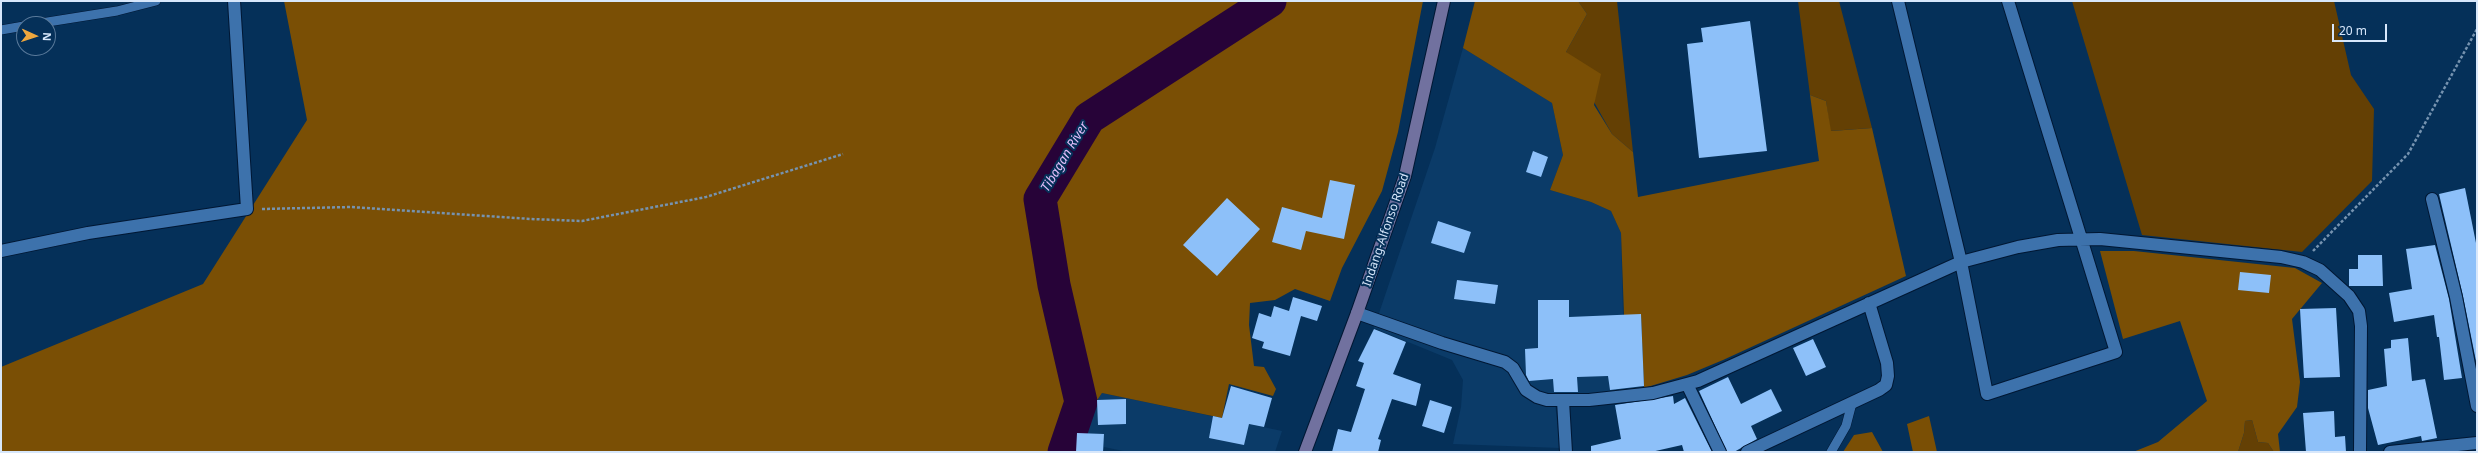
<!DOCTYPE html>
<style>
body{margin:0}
#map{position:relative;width:2478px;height:453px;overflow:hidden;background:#053059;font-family:"Noto Sans",sans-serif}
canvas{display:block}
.frame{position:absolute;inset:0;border:2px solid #d7e7fb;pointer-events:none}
.north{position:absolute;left:16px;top:16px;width:40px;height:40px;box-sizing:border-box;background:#053059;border:1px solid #59799a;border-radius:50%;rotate:93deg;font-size:11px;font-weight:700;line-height:16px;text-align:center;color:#d7e7fb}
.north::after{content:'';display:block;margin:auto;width:14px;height:18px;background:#efa73e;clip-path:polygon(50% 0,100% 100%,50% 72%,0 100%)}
.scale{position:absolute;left:2332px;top:24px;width:55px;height:18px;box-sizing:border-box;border:2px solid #d7e7fb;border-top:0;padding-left:5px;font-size:12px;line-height:14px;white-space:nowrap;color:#d7e7fb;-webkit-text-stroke:3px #053059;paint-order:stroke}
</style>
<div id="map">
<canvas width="2478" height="453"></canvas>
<div class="frame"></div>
<div class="north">N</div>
<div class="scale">20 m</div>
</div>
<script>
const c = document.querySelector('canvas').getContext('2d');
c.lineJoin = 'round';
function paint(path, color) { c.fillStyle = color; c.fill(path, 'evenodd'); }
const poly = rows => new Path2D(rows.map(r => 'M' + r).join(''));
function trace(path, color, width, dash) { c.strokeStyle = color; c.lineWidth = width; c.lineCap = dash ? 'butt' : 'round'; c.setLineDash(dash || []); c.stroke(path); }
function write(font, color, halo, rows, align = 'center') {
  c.font = font + ' "Noto Sans",sans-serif'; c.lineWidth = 4; c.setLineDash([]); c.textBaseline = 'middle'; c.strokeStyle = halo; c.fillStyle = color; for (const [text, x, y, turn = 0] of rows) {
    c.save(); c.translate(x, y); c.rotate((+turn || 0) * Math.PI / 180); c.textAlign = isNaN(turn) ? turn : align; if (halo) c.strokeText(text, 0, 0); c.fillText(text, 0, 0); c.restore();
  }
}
const built = poly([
 [1463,48,1552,103,1563,155,1550,190,1591,202,1611,211,1621,233,1623,315,1641,315,1644,388,1610,394,1554,394,1560,448,1453,444,1461,407,1463,380,1452,360,1374,328,1435,148],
 [1102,393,1282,431,1275,452,1128,452,1104,447,1103,452,1073,452,1067,443]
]);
const green = poly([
 [1578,1,1617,1,1633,152,1612,134,1566,52,1587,14],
 [1798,1,1839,1,1872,128,1830,131,1826,101,1810,95],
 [2072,1,2334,1,2351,75,2374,109,2372,181,2302,252,2142,235],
 [2252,420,2258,442,2268,443,2274,452,2238,452,2244,433,2245,421]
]);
const forest = poly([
 [284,1,1423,1,1398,132,1382,191,1342,268,1330,301,1295,289,1275,300,1250,303,1249,325,1254,366,1264,367,1276,389,1273,396,1229,384,1222,418,1102,393,1068,443,1073,452,1,452,1,367,203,284,307,120],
 [1475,1,1578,1,1587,14,1566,52,1601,74,1594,105,1612,134,1633,152,1638,197,1819,161,1810,95,1826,101,1831,131,1872,128,1906,276,1723,360,1687,375,1644,388,1641,315,1624,315,1621,233,1611,211,1591,202,1550,190,1563,155,1552,103,1463,48],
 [2100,251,2134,251,2295,268,2322,283,2292,319,2300,382,2297,407,2278,434,2280,452,2274,452,2268,443,2258,442,2252,420,2245,421,2244,433,2238,452,2133,452,2158,442,2207,401,2180,321,2123,339],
 [1929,416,1937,452,1913,452,1907,424],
 [1872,432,1883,452,1843,452,1854,435]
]);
const river = poly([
 [1064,452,1081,402,1054,285,1040,199,1089,118,1270,1]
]);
const building = poly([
 [1750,21,1767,151,1699,158,1687,44,1703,42,1701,28],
 [1533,151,1548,157,1541,177,1526,172],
 [1330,180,1355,185,1344,239,1306,231,1301,250,1272,242,1282,207,1322,218],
 [2465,188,2477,248,2477,366,2463,296,2439,194],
 [1227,198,1260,229,1217,276,1183,245],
 [1438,221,1471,232,1464,253,1431,243],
 [2435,245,2449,299,2462,378,2444,380,2439,337,2437,337,2434,315,2394,322,2389,293,2412,289,2406,249],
 [2358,255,2382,255,2383,286,2349,286,2349,269,2358,269],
 [2240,272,2271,275,2269,293,2238,290],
 [1457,280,1498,285,1495,304,1454,299],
 [1293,297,1322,306,1317,321,1301,316,1290,356,1262,348,1264,342,1252,338,1259,313,1271,317,1274,306,1289,311],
 [1538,300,1569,300,1569,317,1641,314,1644,386,1610,390,1608,376,1577,377,1578,392,1554,392,1553,379,1529,381,1526,375,1525,349,1538,348],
 [2336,308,2340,377,2304,378,2300,309],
 [1374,329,1406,342,1393,374,1421,384,1416,406,1392,399,1378,439,1381,440,1378,452,1332,452,1338,429,1351,432,1365,389,1356,386,1364,363,1358,361],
 [2408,338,2412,381,2425,379,2437,438,2422,441,2421,436,2378,445,2368,408,2368,390,2387,386,2384,349,2391,348,2391,340],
 [1813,339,1826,367,1806,376,1793,348],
 [1728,377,1741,404,1771,389,1782,411,1751,426,1757,439,1734,452,1727,452,1699,391],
 [1231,386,1272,398,1264,427,1249,424,1244,445,1209,438,1213,416,1222,418],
 [1673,396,1674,404,1685,398,1712,452,1684,452,1682,445,1651,452,1591,452,1591,446,1621,439,1615,405],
 [1126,399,1126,424,1098,425,1097,400],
 [1430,400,1452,407,1444,433,1422,426],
 [2334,411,2335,437,2345,436,2346,452,2306,452,2303,413],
 [1077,433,1104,434,1103,452,1076,452]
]);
const path = poly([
 [262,209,351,207,531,219,582,221,706,197,843,154],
 [2313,251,2408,154,2477,29]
]);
const service = poly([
 [35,24,117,11,156,1],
 [1,30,24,26],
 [1831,452,1846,426,1852,403]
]);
const minor = poly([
 [1898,1,1961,262,1987,394,2116,352,2008,1],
 [2432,199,2456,297,2477,406],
 [1,251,88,233,247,209,234,1],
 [1357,313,1442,343,1505,362,1513,368,1526,390,1537,397,1547,400,1589,400,1653,393,1698,381,1961,262,2018,247,2058,240,2100,239,2281,257,2303,262,2320,270,2349,296,2359,311,2361,326,2360,452],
 [1687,384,1720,452],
 [1563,401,1566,452],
 [1747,452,1879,390,1886,385,1888,376,1887,363,1869,303],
 [2390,452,2477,443]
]);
const secondary = poly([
 [1305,452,1357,313,1405,176,1444,1]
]);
const streetNames = [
 ["Indang-Alfonso Road",1386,230,-71]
];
const waterNames = [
 ["Tibagan River",1065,157,-59]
];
paint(built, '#0b3b68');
paint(green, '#644004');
paint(forest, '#7a4f05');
trace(river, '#270338', 33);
paint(building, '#8dc0f9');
trace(service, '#001733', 10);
trace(minor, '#001733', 14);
trace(secondary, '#001733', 14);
trace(path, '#7693b0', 2.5, [3, 2]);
trace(service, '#3d72ac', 9);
trace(minor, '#3d72ac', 12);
trace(secondary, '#71719f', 12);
write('12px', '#d7e7fb', '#053059', streetNames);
write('italic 13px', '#e3befa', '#053059', waterNames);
</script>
